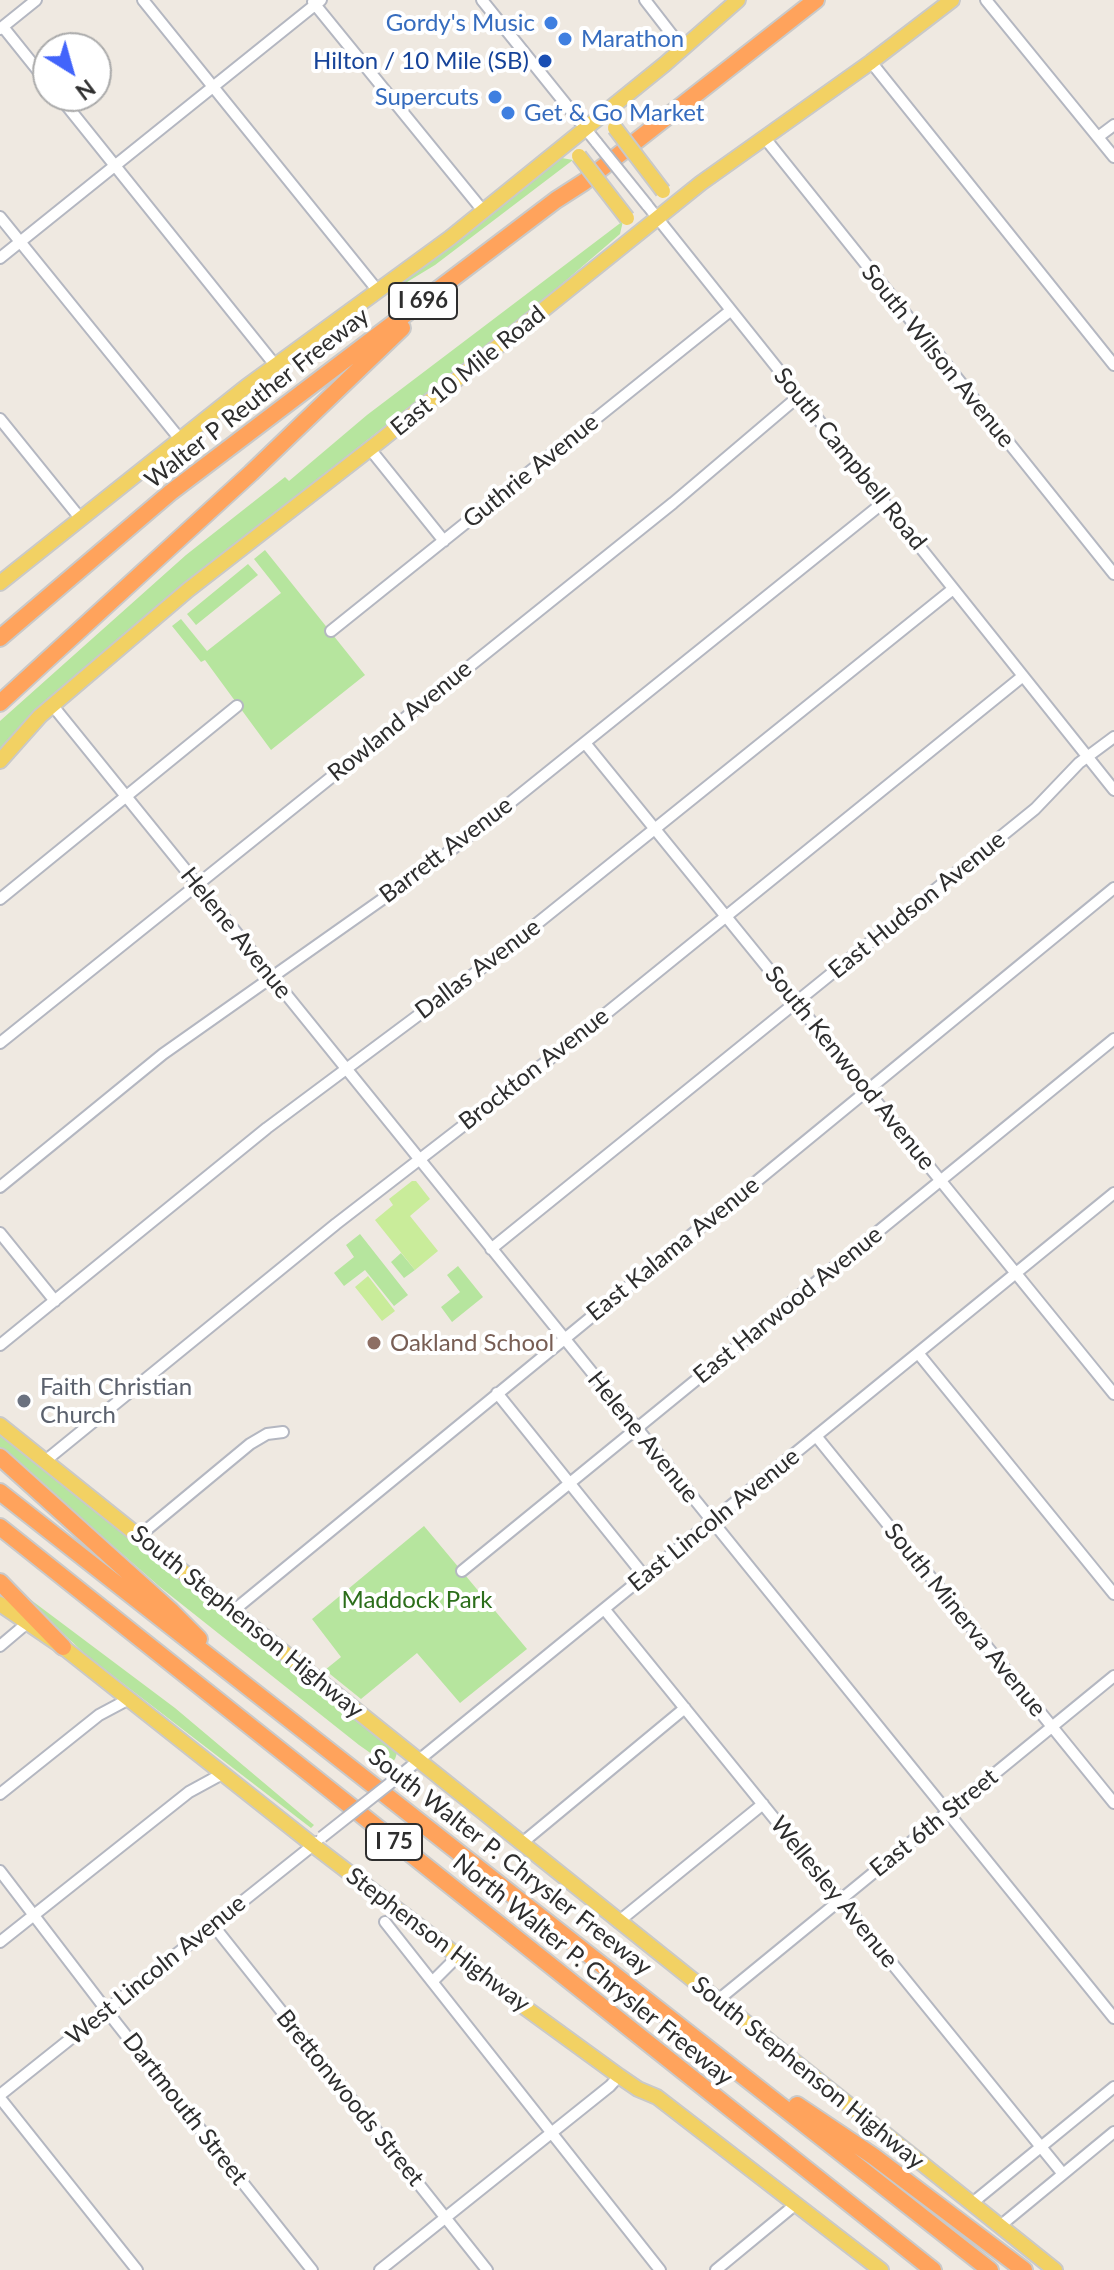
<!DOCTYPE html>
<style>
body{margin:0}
#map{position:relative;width:1114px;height:2270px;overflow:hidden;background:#efe9e1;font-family:Lato,sans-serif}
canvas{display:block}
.north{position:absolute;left:32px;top:32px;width:80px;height:80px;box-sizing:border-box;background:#fff;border:2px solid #ababab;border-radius:50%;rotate:143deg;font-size:22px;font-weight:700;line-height:32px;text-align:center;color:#2e2e2e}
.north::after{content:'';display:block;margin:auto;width:28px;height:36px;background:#4264fb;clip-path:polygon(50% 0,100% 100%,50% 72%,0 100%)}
</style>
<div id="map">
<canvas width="1114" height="2270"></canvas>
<div class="north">N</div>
</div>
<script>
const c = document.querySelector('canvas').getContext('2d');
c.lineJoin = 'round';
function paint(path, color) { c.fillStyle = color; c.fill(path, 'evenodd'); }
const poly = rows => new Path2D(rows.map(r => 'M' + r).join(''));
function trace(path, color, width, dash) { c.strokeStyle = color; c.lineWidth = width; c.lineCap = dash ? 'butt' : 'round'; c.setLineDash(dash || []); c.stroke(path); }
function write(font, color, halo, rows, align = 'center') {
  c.font = font + ' Lato,sans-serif'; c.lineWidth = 8; c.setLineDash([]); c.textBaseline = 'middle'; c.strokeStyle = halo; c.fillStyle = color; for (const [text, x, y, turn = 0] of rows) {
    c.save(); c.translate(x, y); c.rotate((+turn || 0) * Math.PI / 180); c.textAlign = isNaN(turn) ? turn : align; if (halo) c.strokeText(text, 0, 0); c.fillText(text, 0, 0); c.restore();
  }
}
const green = poly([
 [562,158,573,160,435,265,366,307,429,262,556,160],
 [623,221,620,234,541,302,185,585,0,752,0,721,186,555,285,477,289,481,367,415],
 [265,550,365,675,271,750,205,660,201,662,172,626,181,619,207,651,281,593,254,559],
 [248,564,258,575,196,625,187,614],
 [360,1234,408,1295,394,1306,365,1270,344,1286,334,1273,354,1257,346,1245],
 [401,1253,415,1270,404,1278,391,1262],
 [458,1266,483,1297,452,1322,441,1307,460,1292,447,1275],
 [0,1434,241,1630,353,1719,398,1750,395,1759,389,1766,359,1745,160,1587,0,1447],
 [424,1526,527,1649,460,1703,417,1653,361,1699,325,1670,341,1657,312,1619],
 [15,1588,175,1708,314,1825,311,1828,86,1655]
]);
const pitch = poly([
 [412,1181,416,1181,430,1199,410,1216,438,1251,415,1270,375,1220,393,1205,389,1199],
 [368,1276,395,1311,382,1321,355,1287]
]);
const minor = poly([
 [143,0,378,291],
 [482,0,597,143],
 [645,0,683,49],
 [986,0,1114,157],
 [313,2,484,212],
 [3,27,48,83],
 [0,29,36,0],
 [871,62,1114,365],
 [59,96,275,365],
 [764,137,1114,574],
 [1098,137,1114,125],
 [647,205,1114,790],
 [0,217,179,438],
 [0,258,321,0],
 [0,419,80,518],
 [370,449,444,541],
 [331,631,730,311],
 [53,706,1114,2018],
 [585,743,1114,1394],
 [0,899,237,706],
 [0,1043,673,503,799,396],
 [0,1187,163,1054,445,855,884,502],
 [0,1233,55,1301],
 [491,1249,1035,809,1079,763,1114,737],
 [0,1345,267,1128,483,967,953,589],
 [918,1353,1114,1594],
 [497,1393,645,1577],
 [816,1436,1114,1803],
 [45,1461,336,1224,556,1054,1023,676],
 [139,1536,250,1444,267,1434,283,1432],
 [462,1571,1114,1039],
 [605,1610,1063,2174],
 [233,1611,1114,888],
 [0,1646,26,1624],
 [398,1777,1114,1193],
 [0,1794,99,1715,129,1699],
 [522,1843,685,1708],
 [0,1871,117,2024,312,2270],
 [385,1922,660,2270],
 [618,1922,763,1804],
 [213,1925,487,2270],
 [0,1942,189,1792,222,1774],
 [433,1981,458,1956],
 [718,2000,1114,1676],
 [0,2095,317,1842],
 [0,2098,137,2270],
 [971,2204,1114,2087],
 [1000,2226,1114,2132],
 [380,2270,610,2086,619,2076],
 [716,2270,796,2204]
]);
const major = poly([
 [0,583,246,387,450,238,665,64,738,0],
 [0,761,40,716,188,590,380,441,701,183,871,62,952,0],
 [0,1425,1055,2270],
 [0,1604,63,1647,313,1845,527,2009,619,2076,638,2089,657,2097,881,2270]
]);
const highway = poly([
 [0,638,171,492,556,200,584,182,816,0],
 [0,703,251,473,402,328],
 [0,1457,171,1611,199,1639],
 [0,1492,990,2270],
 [0,1527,933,2270],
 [0,1582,63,1647],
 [797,2105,873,2156,1024,2270]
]);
const minorBridge = poly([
 [597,143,647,205],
 [322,1837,398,1777]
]);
const majorBridge = poly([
 [615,128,663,191],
 [579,156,627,218]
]);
const markers = [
 [551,23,8,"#3f7fe0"],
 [565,39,8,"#3f7fe0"],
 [545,61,8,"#1a4fb4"],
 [495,97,8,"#3f7fe0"],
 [508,113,8,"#3f7fe0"],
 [374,1343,8,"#8d6e63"],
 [24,1401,8,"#6b7280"]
];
const shields = [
 [423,301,68],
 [394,1842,56]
];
const shieldNames = [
 ["I 696",423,301],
 ["I 75",394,1842]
];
const shopNames = [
 ["Gordy's Music",535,23],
 ["Marathon",581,39,"left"],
 ["Supercuts",479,97],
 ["Get & Go Market",524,113,"left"]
];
const transitNames = [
 ["Hilton / 10 Mile (SB)",529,61]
];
const streetNames = [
 ["South Wilson Avenue",938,356,51],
 ["East 10 Mile Road",468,371,-39],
 ["Walter P Reuther Freeway",257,398,-38],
 ["South Campbell Road",850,459,51],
 ["Guthrie Avenue",531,471,-39],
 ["Rowland Avenue",400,721,-39],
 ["Barrett Avenue",446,850,-37],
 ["East Hudson Avenue",917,905,-39],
 ["Helene Avenue",236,933,51],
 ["Dallas Avenue",478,969,-37],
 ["South Kenwood Avenue",850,1068,51],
 ["Brockton Avenue",534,1069,-38],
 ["East Kalama Avenue",673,1249,-39],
 ["East Harwood Avenue",788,1305,-39],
 ["Helene Avenue",643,1437,51],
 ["East Lincoln Avenue",714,1520,-39],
 ["South Minerva Avenue",965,1620,51],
 ["South Stephenson Highway",247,1622,39],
 ["East 6th Street",934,1823,-39],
 ["South Walter P. Chrysler Freeway",510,1862,38],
 ["Wellesley Avenue",834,1892,51],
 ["Stephenson Highway",438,1940,37],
 ["West Lincoln Avenue",156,1970,-39],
 ["North Walter P. Chrysler Freeway",593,1970,39],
 ["South Stephenson Highway",808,2073,39],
 ["Brettonwoods Street",350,2098,51],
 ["Dartmouth Street",185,2109,52]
];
const educationNames = [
 ["Oakland School",390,1343]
];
const worshipNames = [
 ["Faith Christian",40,1387],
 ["Church",40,1415]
];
const parkNames = [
 ["Maddock Park",417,1600]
];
paint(green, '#b6e59e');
paint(pitch, '#c9ec9a');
trace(minor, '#b4b7c1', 14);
trace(major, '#c9c9c9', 18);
trace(highway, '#c9c9c9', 20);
trace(minor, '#fff', 10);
trace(major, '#f2d163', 14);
trace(highway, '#ffa35c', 16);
trace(minorBridge, '#b4b7c1', 14, []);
trace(majorBridge, '#c9c9c9', 18, []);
trace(minorBridge, '#fff', 10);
trace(majorBridge, '#f2d163', 14);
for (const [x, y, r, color] of markers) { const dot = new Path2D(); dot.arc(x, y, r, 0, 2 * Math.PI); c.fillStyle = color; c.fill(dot); trace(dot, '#fff', 3); }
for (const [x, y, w] of shields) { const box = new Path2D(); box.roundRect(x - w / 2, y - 18, w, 36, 6); c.fillStyle = '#fff'; c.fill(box); trace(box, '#2e2e2e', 2); }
write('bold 22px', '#2e2e2e', null, shieldNames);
write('24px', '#366cbe', '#fff', shopNames, 'right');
write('24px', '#164399', '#fff', transitNames, 'right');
write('24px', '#2e2e2e', '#fff', streetNames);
write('24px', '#785e54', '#fff', educationNames, 'left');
write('24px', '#5b616d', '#fff', worshipNames, 'left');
write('24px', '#2c6e1b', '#fff', parkNames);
</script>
